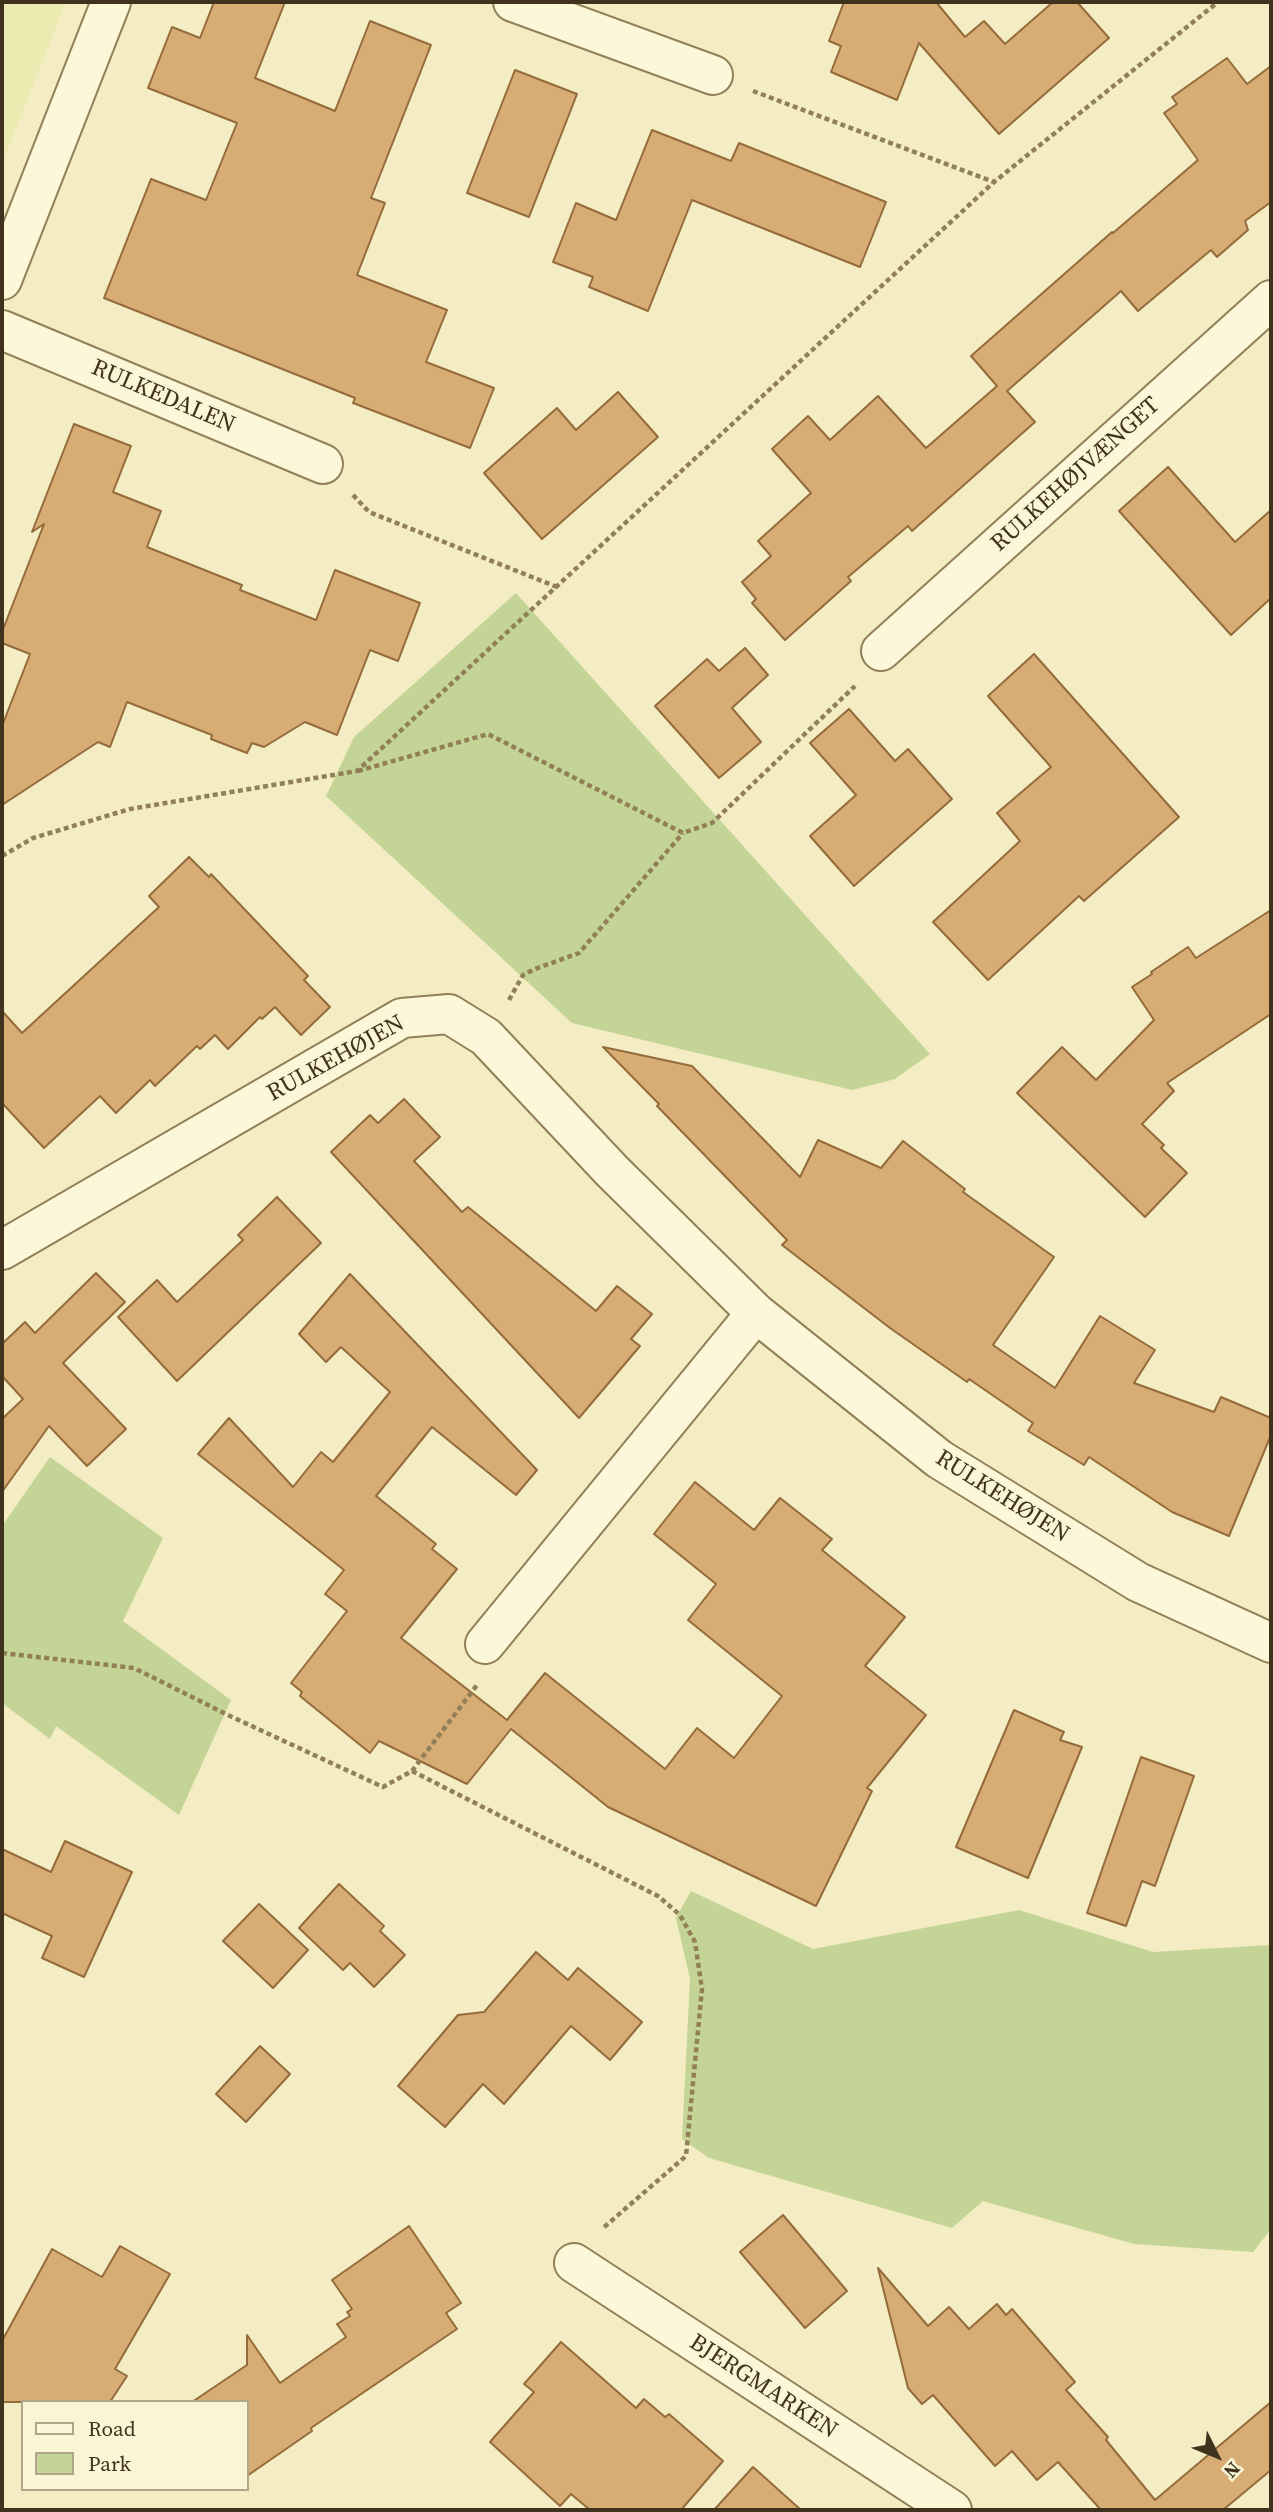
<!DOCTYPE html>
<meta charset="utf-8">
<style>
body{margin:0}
#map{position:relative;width:1273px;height:2512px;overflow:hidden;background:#f4edc4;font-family:"Source Serif 4",serif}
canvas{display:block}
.frame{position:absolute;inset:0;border:4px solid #40331d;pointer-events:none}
.legend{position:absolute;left:21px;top:2400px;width:228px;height:91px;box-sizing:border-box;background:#faf5d5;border:2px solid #b0a78b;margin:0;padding:9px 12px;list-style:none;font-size:21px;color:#40331d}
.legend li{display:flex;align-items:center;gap:14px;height:35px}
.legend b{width:35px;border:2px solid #b0a78b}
.north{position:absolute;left:1182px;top:2421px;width:70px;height:70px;-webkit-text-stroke:5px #faf5d5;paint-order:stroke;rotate:133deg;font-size:19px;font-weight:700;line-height:28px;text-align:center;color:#40331d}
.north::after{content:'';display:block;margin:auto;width:24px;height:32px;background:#40331d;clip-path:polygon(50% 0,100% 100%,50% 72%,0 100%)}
</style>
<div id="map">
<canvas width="1273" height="2512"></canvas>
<div class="frame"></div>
<ul class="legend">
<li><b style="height:9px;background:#fdf7d9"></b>Road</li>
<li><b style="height:19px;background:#c3d496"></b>Park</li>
</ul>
<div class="north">N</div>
</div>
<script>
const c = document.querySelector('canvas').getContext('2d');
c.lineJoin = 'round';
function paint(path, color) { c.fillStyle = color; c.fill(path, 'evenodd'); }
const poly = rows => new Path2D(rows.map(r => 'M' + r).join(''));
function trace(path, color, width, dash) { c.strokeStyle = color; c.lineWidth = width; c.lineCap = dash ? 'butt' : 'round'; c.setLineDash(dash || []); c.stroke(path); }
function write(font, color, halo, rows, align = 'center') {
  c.font = font + ' "Source Serif 4",serif'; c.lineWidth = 5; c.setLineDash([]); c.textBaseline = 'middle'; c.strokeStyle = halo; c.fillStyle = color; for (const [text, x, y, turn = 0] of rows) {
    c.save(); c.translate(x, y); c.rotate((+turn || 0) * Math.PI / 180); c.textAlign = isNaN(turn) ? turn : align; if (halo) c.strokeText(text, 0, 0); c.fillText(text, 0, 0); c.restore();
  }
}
const farmland = poly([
 [2,2,66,2,2,164]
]);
const green = poly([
 [516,593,930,1054,895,1079,852,1090,572,1023,326,796,354,737],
 [50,1457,163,1538,123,1621,231,1700,179,1815,56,1726,50,1739,2,1703,2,1526],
 [691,1891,813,1949,1019,1910,1153,1952,1271,1945,1271,2229,1253,2252,1134,2244,983,2201,952,2228,709,2158,682,2139,690,1979,676,1918]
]);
const building = poly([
 [214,2,285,2,255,78,335,111,370,21,431,45,371,198,385,203,357,275,447,310,426,362,494,388,470,448,353,403,355,398,104,298,151,179,206,200,237,123,148,88,172,27,200,38,214,2],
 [844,2,936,2,965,37,984,21,1005,44,1053,2,1077,2,1109,38,999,134,919,43,897,100,831,72,841,46,829,41,844,2],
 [1227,58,1247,84,1271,66,1271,202,1245,221,1248,230,1217,257,1211,250,1138,311,1121,291,1007,391,1035,422,912,531,908,526,848,577,851,581,785,640,752,603,756,599,742,582,771,556,758,541,811,493,772,449,808,416,830,440,878,396,926,448,997,386,971,356,1112,232,1113,233,1198,160,1164,113,1177,104,1172,97,1227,58],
 [515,70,577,94,529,217,467,193,515,70],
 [652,130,731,161,739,143,886,202,860,267,692,200,648,311,589,287,593,277,553,262,576,203,616,220,652,130],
 [618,392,658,437,542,539,484,473,557,408,576,430,618,392],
 [74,424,131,446,113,492,161,511,147,547,242,585,240,590,316,620,335,570,420,603,398,661,370,650,337,735,305,722,264,747,252,743,247,753,211,739,212,735,127,702,110,747,98,742,2,805,2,726,30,654,2,643,2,632,44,524,32,532,74,424],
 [1168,467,1235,542,1271,510,1271,598,1231,635,1119,511,1168,467],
 [745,648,768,675,732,708,761,742,719,778,655,706,707,659,719,671,745,648],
 [1034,654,1179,817,1084,901,1079,896,988,980,933,922,1020,841,997,813,1051,767,988,696,1034,654],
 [849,709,895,761,908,749,952,799,854,886,810,836,856,795,810,743,849,709],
 [189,857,209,877,211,874,308,976,304,980,330,1007,301,1035,275,1007,262,1019,260,1017,228,1049,215,1035,200,1049,197,1046,155,1086,150,1080,116,1113,100,1096,44,1148,2,1103,2,1011,22,1033,159,907,149,896,189,857],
 [1271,910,1271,1014,1167,1083,1174,1091,1142,1124,1164,1145,1161,1148,1187,1173,1145,1217,1017,1093,1062,1047,1096,1080,1154,1020,1132,987,1152,974,1151,972,1188,947,1196,958,1271,910],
 [603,1047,692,1066,800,1177,818,1140,881,1168,903,1141,965,1189,963,1192,1054,1257,993,1345,1055,1388,1100,1316,1155,1350,1134,1383,1214,1412,1221,1397,1271,1418,1271,1435,1229,1536,1172,1512,1089,1457,1084,1465,1028,1431,1033,1423,969,1379,967,1382,890,1328,782,1245,787,1240,657,1106,659,1104,603,1047],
 [404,1099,440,1137,414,1161,462,1212,468,1207,596,1311,617,1286,652,1314,631,1339,640,1346,579,1418,331,1152,370,1115,378,1123,404,1099],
 [277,1197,321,1243,177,1381,118,1317,157,1280,177,1302,243,1240,238,1235,277,1197],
 [96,1273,125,1302,63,1363,126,1429,87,1466,49,1426,2,1492,2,1419,23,1399,2,1376,2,1344,25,1322,35,1333,96,1273],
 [350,1274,537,1470,516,1495,432,1427,376,1496,436,1544,432,1549,457,1569,401,1638,507,1720,545,1673,665,1769,697,1728,734,1758,782,1696,688,1620,716,1584,654,1534,695,1482,754,1530,780,1498,832,1539,822,1550,905,1617,865,1666,926,1715,867,1788,872,1791,816,1906,608,1807,511,1729,467,1784,379,1741,370,1753,300,1696,302,1692,291,1683,347,1611,325,1594,344,1570,198,1454,229,1418,293,1487,321,1452,333,1462,390,1392,341,1347,326,1362,299,1334,350,1274],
 [1014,1710,1064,1732,1060,1740,1082,1747,1028,1878,956,1847,1014,1710],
 [1141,1757,1194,1776,1155,1886,1142,1881,1126,1926,1087,1913,1141,1757],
 [65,1841,132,1872,84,1977,42,1958,52,1936,2,1913,2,1849,51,1872,65,1841],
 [339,1884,384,1926,380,1931,405,1955,374,1987,350,1963,343,1970,299,1928,339,1884],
 [259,1904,308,1950,273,1988,223,1941,259,1904],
 [536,1952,568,1980,578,1968,642,2022,610,2060,571,2026,504,2104,483,2084,445,2127,398,2086,458,2015,484,2012,536,1952],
 [260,2046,290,2074,246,2122,216,2094,260,2046],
 [783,2215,847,2291,805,2328,740,2252,783,2215],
 [409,2226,461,2303,446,2313,457,2329,311,2428,312,2431,247,2476,247,2402,192,2402,247,2365,247,2335,280,2383,346,2337,337,2324,350,2316,347,2312,352,2309,332,2280,409,2226],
 [120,2246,170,2274,115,2369,127,2376,110,2402,2,2402,2,2341,52,2249,102,2277,120,2246],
 [878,2268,928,2326,949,2307,969,2329,997,2304,1006,2315,1012,2309,1075,2382,1066,2390,1108,2437,1106,2440,1155,2500,1271,2402,1271,2470,1223,2510,1101,2510,1058,2462,1037,2480,1012,2451,995,2466,933,2395,922,2404,908,2388,878,2268],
 [561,2342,636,2408,644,2399,665,2417,669,2414,723,2461,681,2510,590,2510,571,2494,560,2506,490,2442,534,2392,524,2384,561,2342],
 [753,2467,801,2510,714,2510,753,2467]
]);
const path = poly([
 [753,91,994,182],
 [353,495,369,512,557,587],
 [358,771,488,734,683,833,712,823,855,686],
 [2,856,33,838,130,809,357,771,994,182,1218,2],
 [509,1000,523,975,535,969,579,953,683,833],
 [2,1653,134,1668,230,1716,383,1787,412,1771,658,1896,680,1915,695,1942,702,1989,686,2156,602,2229],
 [412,1771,477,1685]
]);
const street = poly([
 [513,2,713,75],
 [2,280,111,2],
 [2,330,323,464],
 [881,651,1271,300],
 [2,1250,402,1018,449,1014,486,1037,612,1171,756,1313,939,1459,1138,1582,1271,1643],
 [485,1644,756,1313],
 [574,2263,952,2510]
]);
const streetNames = [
 ["RULKEDALEN",163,397,23],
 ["RULKEHØJVÆNGET",1076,475,-42],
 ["RULKEHØJEN",336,1059,-29],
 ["RULKEHØJEN",1002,1497,32],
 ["BJERGMARKEN",763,2387,33]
];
paint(farmland, '#ebeab0');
paint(green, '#c3d496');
paint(building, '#d7ac75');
trace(building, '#946b3a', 2);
trace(street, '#917f57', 42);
trace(path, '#917f57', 4.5, [5, 3.5]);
trace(street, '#fdf7d9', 38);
write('24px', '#40331d', '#faf5d5', streetNames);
</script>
